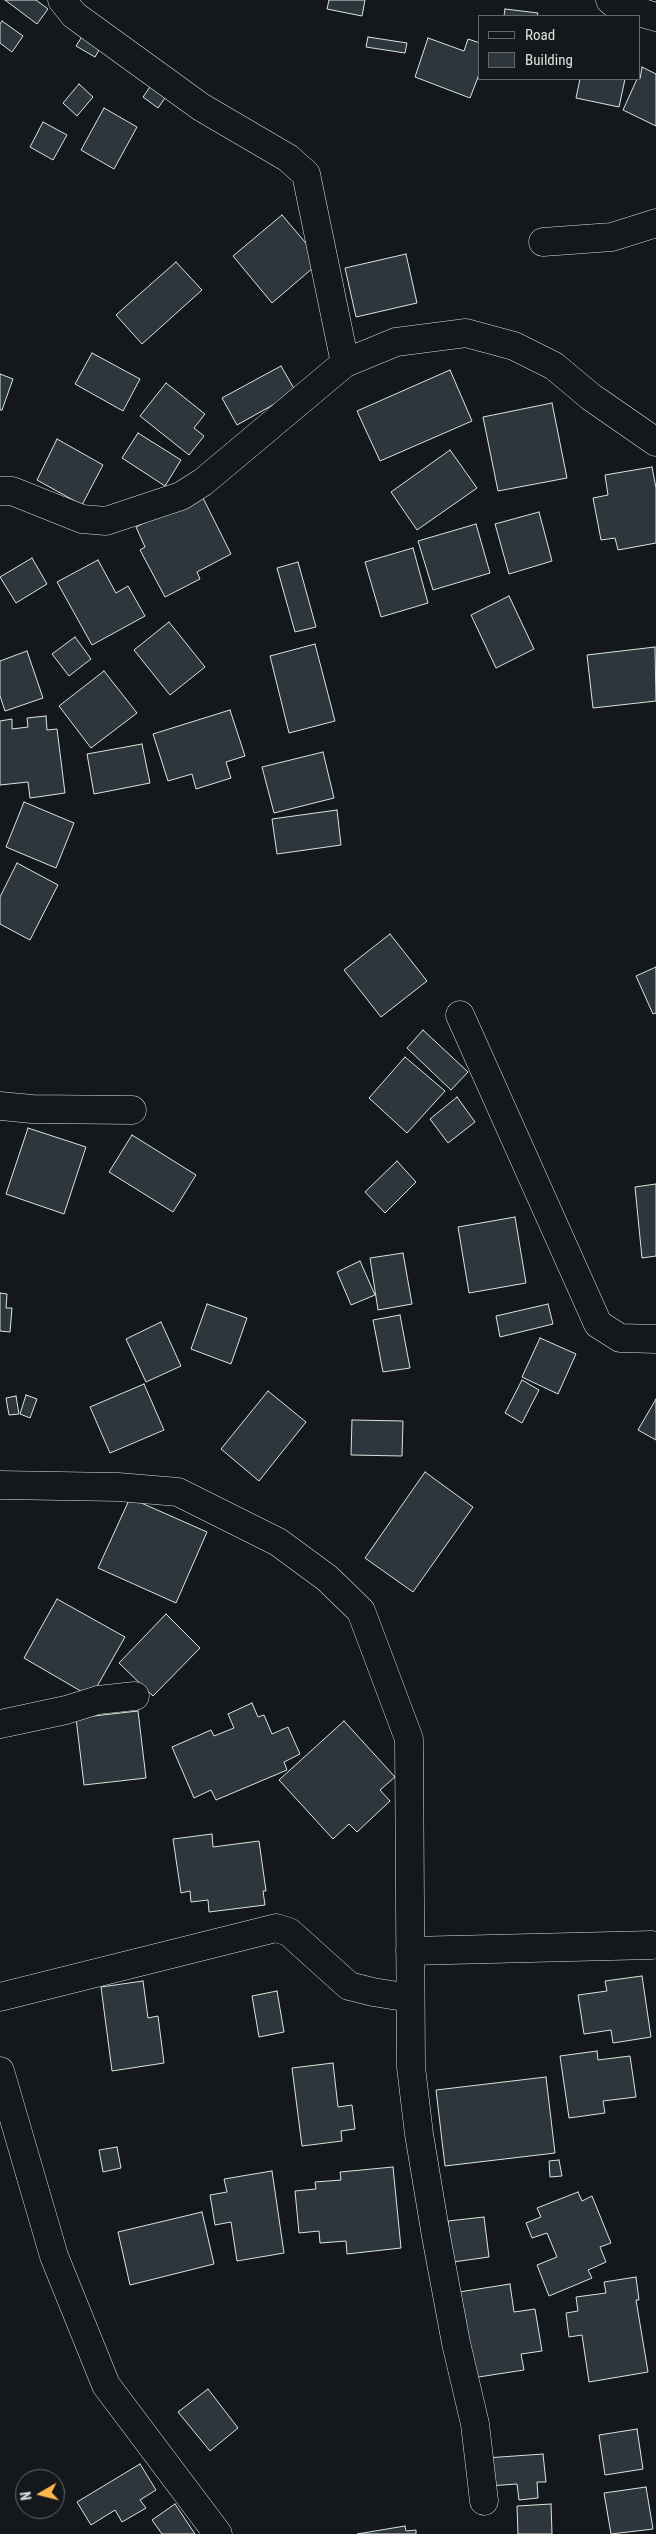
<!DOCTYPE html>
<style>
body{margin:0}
#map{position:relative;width:656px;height:2534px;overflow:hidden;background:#14181c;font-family:"Roboto Condensed",sans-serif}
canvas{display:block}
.legend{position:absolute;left:478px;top:15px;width:162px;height:65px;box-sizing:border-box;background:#14181c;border:1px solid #626a69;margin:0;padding:6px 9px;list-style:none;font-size:15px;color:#d8e6dc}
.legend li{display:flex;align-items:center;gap:10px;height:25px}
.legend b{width:25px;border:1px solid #626a69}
.north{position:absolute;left:15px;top:2469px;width:50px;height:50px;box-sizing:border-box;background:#14181c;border:1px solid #626a69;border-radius:50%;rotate:262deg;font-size:14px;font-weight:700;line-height:20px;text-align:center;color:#d8e6dc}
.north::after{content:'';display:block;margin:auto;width:18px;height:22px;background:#ffb74d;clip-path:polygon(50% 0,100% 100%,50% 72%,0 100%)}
</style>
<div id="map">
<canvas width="656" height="2534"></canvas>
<ul class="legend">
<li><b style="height:6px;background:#14181c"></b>Road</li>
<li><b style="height:14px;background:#2c363c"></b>Building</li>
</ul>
<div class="north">N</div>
</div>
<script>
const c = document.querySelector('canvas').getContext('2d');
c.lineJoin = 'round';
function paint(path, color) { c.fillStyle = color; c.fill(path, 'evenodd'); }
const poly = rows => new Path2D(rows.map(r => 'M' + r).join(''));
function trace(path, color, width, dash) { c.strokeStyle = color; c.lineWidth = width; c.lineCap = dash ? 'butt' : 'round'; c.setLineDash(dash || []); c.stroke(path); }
const building = poly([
 [5,0,36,0,48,9,37,24,5,0],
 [329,0,365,0,362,16,327,9,329,0],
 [505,9,538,13,537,16,504,16,505,9],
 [2,21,23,36,12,52,0,43,0,24,2,21],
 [86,30,104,41,95,57,76,46,86,30],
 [368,37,407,43,405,53,366,47,368,37],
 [428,38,464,51,468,39,480,43,480,72,470,98,415,77,428,38],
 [642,67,656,74,656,126,623,110,637,79,640,79,642,67],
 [157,77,172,88,158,108,143,97,157,77],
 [580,79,625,79,619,107,576,98,580,79],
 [79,84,93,97,77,116,63,103,79,84],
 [104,108,137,127,114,169,81,150,104,108],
 [43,122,67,135,53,160,30,147,43,122],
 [282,215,321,261,272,303,233,256,282,215],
 [406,254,417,303,356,317,345,268,406,254],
 [176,262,202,290,142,344,116,315,176,262],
 [92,353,140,379,123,411,75,384,92,353],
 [281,366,296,392,237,425,222,398,281,366],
 [450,370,472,421,380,461,357,411,450,370],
 [0,374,13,379,2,410,0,410,0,374],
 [166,383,205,414,194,428,204,436,189,455,140,416,166,383],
 [552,403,567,478,498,491,483,417,552,403],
 [138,433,181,460,165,486,122,458,138,433],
 [57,439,103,465,82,505,37,480,57,439],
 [450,450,477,488,417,530,391,492,450,450],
 [652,467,656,488,656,543,618,550,615,538,601,540,593,498,608,495,605,475,652,467],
 [201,494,231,554,197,572,200,579,165,597,140,550,145,547,136,527,201,494],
 [539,512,552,561,509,574,495,524,539,512],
 [476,524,490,573,433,590,418,541,476,524],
 [413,548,428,603,381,617,365,562,413,548],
 [32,558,47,584,16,603,0,577,32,558],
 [98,560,116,593,128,586,145,616,92,645,57,582,98,560],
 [298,562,316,627,295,632,277,568,298,562],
 [509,596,534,649,496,668,471,615,509,596],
 [169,622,205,667,170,695,134,650,169,622],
 [75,637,91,659,69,676,52,654,75,637],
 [315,644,335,721,289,733,270,656,315,644],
 [655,647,656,701,593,708,587,655,655,647],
 [27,651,43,698,5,711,0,696,0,661,27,651],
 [104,671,137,713,91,748,59,706,104,671],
 [230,710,245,756,226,762,231,778,196,789,192,774,168,781,153,734,230,710],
 [46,716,47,730,57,729,65,793,30,798,28,782,0,785,0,721,12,719,12,729,28,727,27,718,46,716],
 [142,744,150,783,94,794,87,754,142,744],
 [323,752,334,798,274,813,262,767,323,752],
 [24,802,74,823,56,868,6,847,24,802],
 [337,810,341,845,277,854,272,819,337,810],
 [17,863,58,885,30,940,0,924,0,897,17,863],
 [390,934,427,981,381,1017,344,970,390,934],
 [656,967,656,1013,653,1014,636,976,656,967],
 [423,1030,468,1072,451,1090,407,1048,423,1030],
 [405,1057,445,1091,407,1133,369,1098,405,1057],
 [457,1097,475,1122,448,1143,430,1119,457,1097],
 [28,1128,86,1147,64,1214,6,1194,28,1128],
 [132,1135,196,1175,173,1212,109,1172,132,1135],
 [397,1161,416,1182,385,1213,365,1192,397,1161],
 [656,1184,656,1256,642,1258,635,1187,656,1184],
 [515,1217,526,1283,469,1293,458,1227,515,1217],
 [403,1253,412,1304,378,1310,370,1258,403,1253],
 [360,1261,375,1295,351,1305,337,1272,360,1261],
 [0,1293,7,1294,6,1308,12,1308,10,1332,0,1331,0,1293],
 [207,1304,247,1318,231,1364,191,1349,207,1304],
 [548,1304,553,1324,500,1337,496,1316,548,1304],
 [400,1315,410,1368,383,1372,373,1320,400,1315],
 [161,1322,181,1366,146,1382,126,1339,161,1322],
 [540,1338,576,1354,558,1394,522,1377,540,1338],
 [522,1380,539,1390,522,1423,505,1413,522,1380],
 [144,1384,164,1430,110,1453,90,1407,144,1384],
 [268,1391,306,1422,259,1481,221,1449,268,1391],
 [26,1395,37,1399,30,1418,20,1414,26,1395],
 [16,1396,19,1414,9,1415,6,1398,16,1396],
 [656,1399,656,1440,638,1430,656,1399],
 [352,1420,403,1421,402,1456,351,1455,352,1420],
 [425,1472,473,1507,413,1592,365,1558,425,1472],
 [130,1498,207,1532,176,1603,98,1568,130,1498],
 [57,1599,125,1637,91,1697,24,1658,57,1599],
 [166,1614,200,1648,153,1696,119,1663,166,1614],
 [252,1703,258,1717,264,1715,272,1734,288,1727,300,1754,284,1762,287,1770,216,1800,211,1790,194,1798,172,1747,211,1730,214,1736,234,1728,228,1714,252,1703],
 [138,1711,146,1778,84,1785,76,1718,138,1711],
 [344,1721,395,1777,380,1790,390,1801,357,1832,349,1824,333,1839,279,1780,344,1721],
 [212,1834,213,1847,259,1841,266,1891,263,1891,265,1905,209,1912,208,1900,191,1902,190,1891,181,1893,173,1839,212,1834],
 [642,1976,651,2037,613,2043,611,2030,584,2034,578,1995,607,1991,605,1981,642,1976],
 [143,1981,148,2018,158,2016,164,2063,112,2071,101,1987,143,1981],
 [277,1991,284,2032,259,2037,252,1996,277,1991],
 [597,2051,598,2060,630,2056,636,2097,603,2101,605,2113,569,2118,560,2056,597,2051],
 [333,2063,338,2107,352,2105,355,2129,341,2131,342,2141,302,2146,292,2068,333,2063],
 [546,2077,555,2153,445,2166,436,2090,546,2077],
 [117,2147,121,2168,103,2172,99,2150,117,2147],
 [559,2160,562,2176,550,2177,549,2161,559,2160],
 [393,2167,401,2248,347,2254,346,2241,320,2243,319,2231,299,2233,295,2191,316,2189,315,2182,341,2180,340,2172,393,2167],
 [272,2171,284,2253,237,2261,231,2222,215,2225,210,2195,227,2192,224,2179,272,2171],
 [578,2192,582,2201,592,2196,611,2243,600,2247,606,2262,588,2270,592,2278,549,2296,537,2265,557,2257,547,2233,532,2238,526,2223,541,2217,537,2208,578,2192],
 [202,2212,214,2264,130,2285,118,2232,202,2212],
 [484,2217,489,2257,453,2262,448,2221,484,2217],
 [636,2277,639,2300,636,2300,648,2372,589,2382,582,2335,569,2337,566,2313,578,2311,576,2297,606,2293,604,2282,636,2277],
 [510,2284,514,2312,535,2309,542,2351,521,2354,524,2370,472,2378,459,2292,510,2284],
 [208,2389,238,2428,210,2451,178,2412,208,2389],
 [637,2429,643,2469,605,2475,599,2435,637,2429],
 [543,2454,546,2482,537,2482,538,2498,519,2500,517,2484,488,2486,486,2458,543,2454],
 [140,2464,156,2490,140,2500,146,2508,122,2522,115,2510,91,2525,77,2502,140,2464],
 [646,2487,653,2529,611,2534,604,2493,646,2487],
 [175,2504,195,2534,162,2534,152,2520,175,2504],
 [551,2504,552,2534,518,2534,517,2506,551,2504],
 [405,2526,406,2531,416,2530,416,2534,357,2534,405,2526]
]);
const minor = poly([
 [62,0,74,15,201,107,288,158,306,174,345,363],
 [610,0,616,5,656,17],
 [543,242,612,237,656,223],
 [0,491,12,491,82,519,106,521,181,496,203,482,345,363,396,342,466,333,514,346,554,366,591,397,656,442],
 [460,1015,598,1324,620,1338,656,1339],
 [0,1106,32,1109,132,1110],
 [0,1485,118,1487,178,1492,278,1542,327,1578,361,1611,409,1739,411,2067,419,2134,436,2236,456,2343,475,2424,484,2501],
 [0,1724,66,1710,98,1700,135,1696],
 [410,1951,652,1945],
 [0,1997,276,1928,289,1932,349,1986,373,1992,410,1998],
 [0,2071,54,2256,106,2385,218,2534]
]);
paint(building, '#2c363c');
trace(building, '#d8e6dc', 1);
trace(minor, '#d8e6dc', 29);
trace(minor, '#14181c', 28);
</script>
